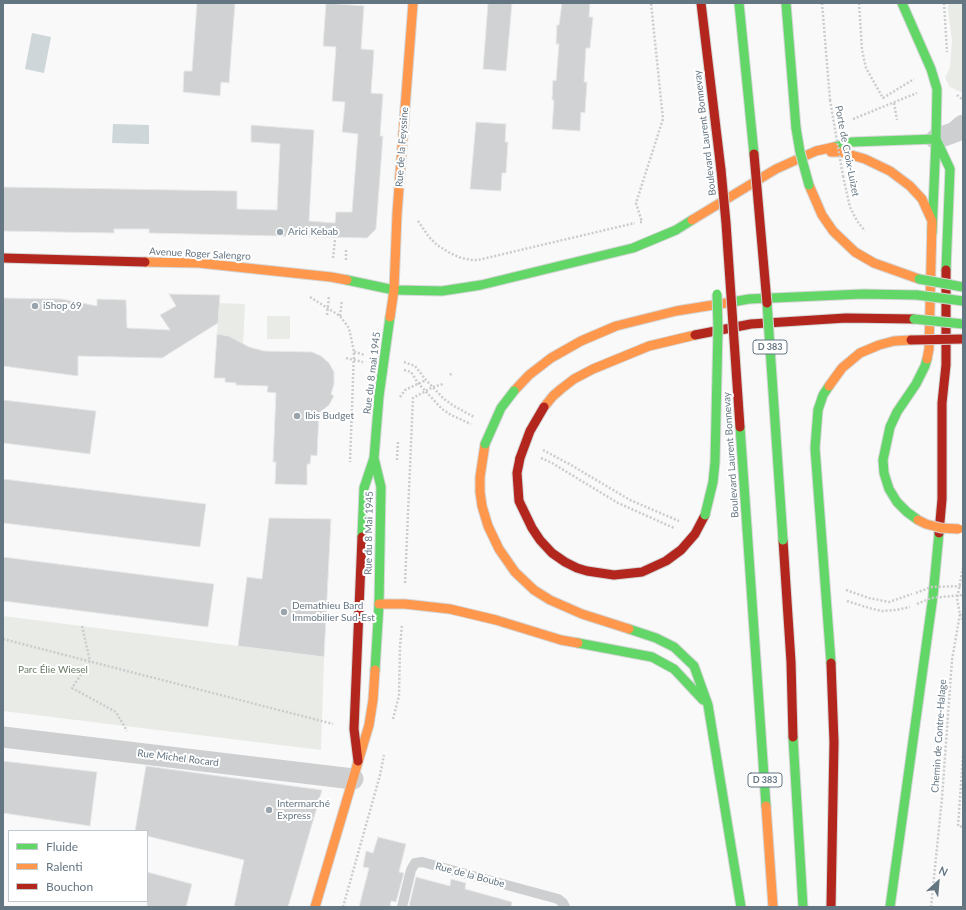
<!DOCTYPE html>
<meta charset="utf-8">
<style>
body{margin:0}
#map{position:relative;width:966px;height:910px;overflow:hidden;background:#f9f9f9;font-family:Lato,sans-serif}
canvas{display:block}
.frame{position:absolute;inset:0;border:4px solid #657683;pointer-events:none}
.legend{position:absolute;left:8px;top:830px;width:140px;height:72px;box-sizing:border-box;background:#fff;border:1px solid #c1c8cd;margin:0;padding:5px 7px;list-style:none;font-size:12px;color:#657683}
.legend li{display:flex;align-items:center;gap:8px;height:20px}
.legend b{width:20px;border:1px solid #c1c8cd}
.north{position:absolute;left:918px;top:862px;width:40px;height:40px;-webkit-text-stroke:3px #fff;paint-order:stroke;rotate:26deg;font-size:11px;font-weight:700;line-height:16px;text-align:center;color:#657683}
.north::after{content:'';display:block;margin:auto;width:14px;height:18px;background:#657683;clip-path:polygon(50% 0,100% 100%,50% 72%,0 100%)}
</style>
<div id="map">
<canvas width="966" height="910"></canvas>
<div class="frame"></div>
<ul class="legend">
<li><b style="height:5px;background:#63d668"></b>Fluide</li>
<li><b style="height:5px;background:#ff974d"></b>Ralenti</li>
<li><b style="height:5px;background:#b3261e"></b>Bouchon</li>
</ul>
<div class="north">N</div>
</div>
<script>
const c = document.querySelector('canvas').getContext('2d');
c.lineJoin = 'round';
function paint(path, color) { c.fillStyle = color; c.fill(path, 'evenodd'); }
const poly = rows => new Path2D(rows.map(r => 'M' + r).join(''));
function trace(path, color, width, dash) { c.strokeStyle = color; c.lineWidth = width; c.lineCap = dash ? 'butt' : 'round'; c.setLineDash(dash || []); c.stroke(path); }
function write(font, color, halo, rows, align = 'center') {
  c.font = font + ' Lato,sans-serif'; c.lineWidth = 4; c.setLineDash([]); c.textBaseline = 'middle'; c.strokeStyle = halo; c.fillStyle = color; for (const [text, x, y, turn = 0] of rows) {
    c.save(); c.translate(x, y); c.rotate((+turn || 0) * Math.PI / 180); c.textAlign = isNaN(turn) ? turn : align; if (halo) c.strokeText(text, 0, 0); c.fillText(text, 0, 0); c.restore();
  }
}
const green = poly([
 [949,3,963,3,963,93,950,87,945,78,950,67,952,40,948,9],
 [219,303,245,304,243,344,229,336,217,335],
 [267,316,290,316,290,339,267,339],
 [3,616,324,657,321,750,3,711]
]);
const water = poly([
 [32,33,51,37,44,73,25,69],
 [113,124,149,125,149,144,112,143]
]);
const building = poly([
 [197,3,235,3,229,83,221,82,220,96,183,92,184,71,192,71,197,3],
 [326,3,364,6,361,49,374,50,371,93,383,94,380,136,383,136,376,229,367,238,149,233,149,229,114,229,114,233,3,231,3,187,237,191,237,209,277,210,280,144,251,142,251,125,314,130,309,221,335,223,336,212,352,212,358,134,342,132,345,102,332,101,336,47,323,46,326,3],
 [488,3,512,3,506,71,483,69,488,3],
 [562,3,590,3,589,17,593,17,590,48,586,48,584,82,587,82,585,113,581,112,580,131,552,129,554,100,552,100,553,80,556,81,559,44,556,44,557,25,559,25,562,3],
 [476,122,506,124,505,142,508,142,506,173,502,173,501,191,470,189,476,122],
 [169,294,220,295,218,323,162,358,78,356,78,376,3,366,3,298,62,299,97,306,97,299,126,300,127,328,170,330,160,315,176,306,169,294],
 [217,334,229,336,249,347,264,351,312,352,321,356,329,363,334,372,334,384,331,394,334,396,329,405,319,413,317,456,311,455,310,464,307,464,307,485,275,484,276,462,273,462,276,393,267,392,268,386,236,385,236,383,225,382,225,378,214,378,217,334],
 [3,400,96,411,90,454,3,443,3,400],
 [3,479,206,504,200,547,3,523,3,479],
 [269,518,331,519,324,657,238,646,247,577,262,579,269,518],
 [3,557,214,584,208,627,3,601,3,557],
 [3,761,97,772,90,826,3,813,3,761],
 [146,766,322,790,288,907,234,907,244,860,147,836,147,831,135,831,146,766],
 [378,837,406,844,399,872,404,873,396,902,391,901,390,907,359,907,369,868,363,867,366,851,373,853,378,837],
 [147,872,192,884,186,907,147,907,147,872],
 [416,877,450,886,451,879,466,883,465,889,512,902,511,907,414,907,409,906,416,877]
]);
const path = poly([
 [822,3,830,100],
 [859,3,862,50,866,68,883,98,914,79],
 [944,3,947,52],
 [957,95,963,100],
 [894,103,897,120],
 [853,119,917,93],
 [843,176,850,207,857,221,865,231],
 [418,221,429,237,437,245,450,253,461,258,472,260,478,260,635,223],
 [640,222,642,222,636,203,663,119,651,3],
 [333,258,335,240],
 [346,260,346,250],
 [310,297,340,316,349,328,354,352,350,462],
 [327,315,329,296],
 [340,316,342,300],
 [354,352,365,355],
 [346,358,363,362],
 [404,362,415,366,426,380,444,399,454,406,474,417],
 [404,370,411,372,418,383,442,409,451,415,471,424],
 [450,375,453,372],
 [400,397,405,390,426,380],
 [543,450,571,465,630,500,679,521],
 [541,458,552,463,618,503,674,528],
 [397,460,398,441],
 [405,583,413,398,433,387,443,384],
 [846,590,869,598,889,602,912,594],
 [847,601,869,608,882,611,896,610,910,607],
 [960,614,963,620],
 [82,626,90,661,72,688,116,712,127,731],
 [3,639,333,724],
 [393,719,399,696,400,646,402,625],
 [963,756,958,826,963,827],
 [343,907,380,775,384,755],
 [931,907,942,798,952,660,960,614,957,599,963,567]
]);
const lane = poly([
 [402,907,411,870,415,863,422,862,558,899,563,903,565,907]
]);
const street = poly([
 [936,139,955,132,963,125],
 [3,737,353,779]
]);
const fast = poly([
 [739,3,754,154],
 [786,3,796,128],
 [902,3,931,69,937,89,936,139,950,169,946,270],
 [834,147,852,142,936,139,932,233],
 [347,280,394,290,442,291,481,285,633,248,676,230,692,220],
 [732,302,749,299,863,294,917,295],
 [829,386,823,395,818,410,815,448,831,663],
 [374,458,381,487,379,604,375,670],
 [918,520,907,512,897,502,889,489,884,473,883,460,890,427,897,412,916,384,925,366,927,359],
 [747,528,766,806],
 [362,537,364,488,374,458,379,396,390,317],
 [629,629,656,638,674,647,694,666,708,705,741,907],
 [578,643,652,657,674,669,703,700],
 [793,737,803,907],
 [890,907,933,596,939,533]
]);
const slow = poly([
 [831,152,841,152,865,159,890,171,910,186,922,199,932,221,929,349,927,359],
 [809,185,822,215,833,231,855,252,874,263,919,279],
 [692,220,776,169,816,151,834,147],
 [145,262,199,263,331,277,347,280],
 [390,317,394,290,397,214,413,3],
 [829,386,842,368,860,353,879,345,894,341,911,340],
 [514,391,529,375,551,358,581,341,616,326,676,311,732,302],
 [544,407,553,396,561,389,574,379,593,369,649,346,695,335],
 [485,444,480,477,480,492,482,506,488,526,499,549,515,572,534,590,550,600,582,614,629,629],
 [379,604,405,604,450,609,496,620,561,640,578,643],
 [766,806,773,907],
 [315,907,369,725,373,700,375,670]
]);
const jam = poly([
 [701,3,721,170],
 [3,258,145,262],
 [695,335,751,324,846,318,914,319],
 [520,458,517,473,519,501,532,528,540,540,552,553,565,562,577,568,587,571,614,575,642,572,666,561,681,550,695,534,705,515],
 [939,533,942,499,942,403,946,365,946,270],
 [783,540,791,662,793,737],
 [358,761,354,729,362,537],
 [831,907,834,742,831,663]
]);
const pathBridge = poly([
 [830,100,843,176],
 [916,593,931,587,963,586],
 [917,604,931,598,963,595]
]);
const fastBridge = poly([
 [796,128,800,152,809,185],
 [919,279,963,287],
 [917,295,963,301],
 [767,303,783,540],
 [914,319,963,324],
 [740,427,747,528],
 [485,444,501,408,514,391],
 [705,515,713,482,715,462,718,329,717,294]
]);
const slowBridge = poly([
 [918,520,926,524,941,528,959,529]
]);
const jamBridge = poly([
 [754,154,767,303],
 [721,170,726,223,740,427],
 [911,340,963,339],
 [520,458,530,431,544,407]
]);
const markers = [
 [280,232,4,"#99a4ac"],
 [35,306,4,"#99a4ac"],
 [297,416,4,"#99a4ac"],
 [284,612,4,"#99a4ac"],
 [269,810,4,"#99a4ac"]
];
const shields = [
 [770,347,34],
 [765,780,34]
];
const shieldNames = [
 ["D 383",770,347],
 ["D 383",765,780]
];
const streetNames = [
 ["Boulevard Laurent Bonnevay",705,133,-97],
 ["Rue de la Feyssine",402,147,-86],
 ["Porte de Croix-Luizet",847,151,79],
 ["Avenue Roger Salengro",200,254,3],
 ["Rue du 8 mai 1945",372,373,-83],
 ["Boulevard Laurent Bonnevay",731,455,-94],
 ["Rue du 8 Mai 1945",369,533,-89],
 ["Chemin de Contre-Halage",939,736,-86],
 ["Rue Michel Rocard",178,758,7],
 ["Rue de la Boube",470,875,15]
];
const poiNames = [
 ["Arici Kebab",288,232],
 ["iShop 69",43,306],
 ["Ibis Budget",305,416],
 ["Demathieu Bard",292,606],
 ["Immobilier Sud-Est",292,618],
 ["Intermarché",277,804],
 ["Express",277,816]
];
const parkNames = [
 ["Parc Élie Wiesel",53,670]
];
paint(green, '#e8ebe6');
paint(water, '#ced6d9');
paint(building, '#d0d2d3');
trace(building, '#e8e8e8', 1);
trace(fast, '#d5d6d7', 11);
trace(slow, '#d5d6d7', 11);
trace(jam, '#d5d6d7', 11);
trace(path, '#cbcccd', 2.5, [2, 2]);
trace(lane, '#cecfd0', 10);
trace(street, '#cecfd0', 21);
trace(fast, '#63d668', 9);
trace(slow, '#ff974d', 9);
trace(jam, '#b3261e', 9);
trace(fastBridge, '#d5d6d7', 11, []);
trace(slowBridge, '#d5d6d7', 11, []);
trace(jamBridge, '#d5d6d7', 11, []);
trace(pathBridge, '#cbcccd', 2.5, [2, 2]);
trace(fastBridge, '#63d668', 9);
trace(slowBridge, '#ff974d', 9);
trace(jamBridge, '#b3261e', 9);
for (const [x, y, r, color] of markers) { const dot = new Path2D(); dot.arc(x, y, r, 0, 2 * Math.PI); c.fillStyle = color; c.fill(dot); trace(dot, '#fff', 1.5); }
for (const [x, y, w] of shields) { const box = new Path2D(); box.roundRect(x - w / 2, y - 7, w, 14, 3); c.fillStyle = '#fff'; c.fill(box); trace(box, '#657683', 1); }
write('bold 9px', '#657683', null, shieldNames);
write('10px', '#657683', '#fff', streetNames);
write('10px', '#657683', '#fff', poiNames, 'left');
write('10px', '#687a64', '#fff', parkNames);
</script>
